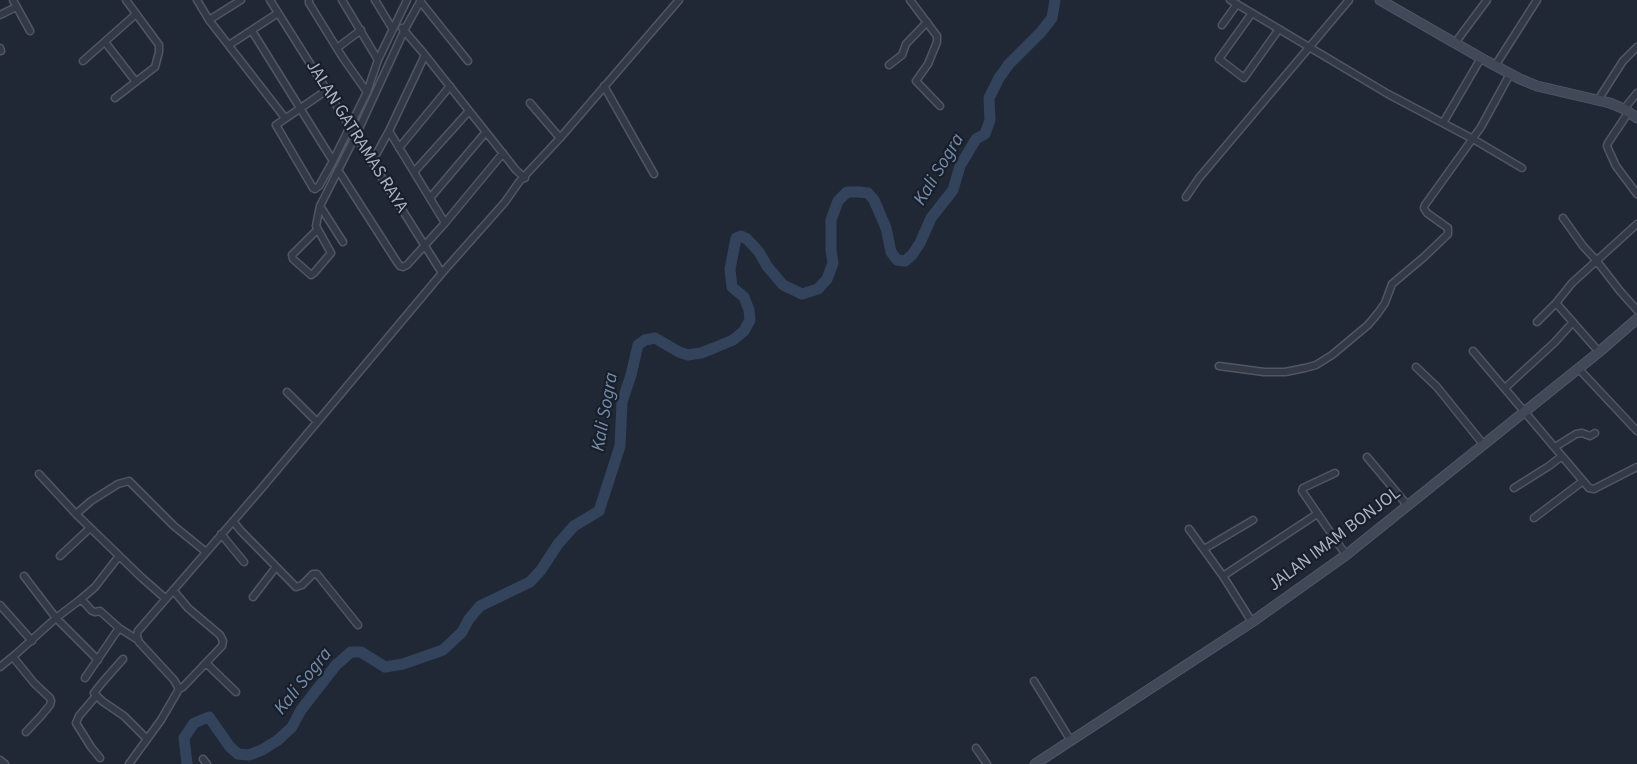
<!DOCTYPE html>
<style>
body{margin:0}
canvas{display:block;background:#202835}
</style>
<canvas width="1637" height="764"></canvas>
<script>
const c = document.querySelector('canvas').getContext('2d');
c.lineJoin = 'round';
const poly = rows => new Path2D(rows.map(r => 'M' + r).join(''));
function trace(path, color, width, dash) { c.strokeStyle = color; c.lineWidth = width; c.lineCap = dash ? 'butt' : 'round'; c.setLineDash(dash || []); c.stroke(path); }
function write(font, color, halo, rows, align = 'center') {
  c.font = font + ' "Source Sans 3",sans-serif'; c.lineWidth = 4.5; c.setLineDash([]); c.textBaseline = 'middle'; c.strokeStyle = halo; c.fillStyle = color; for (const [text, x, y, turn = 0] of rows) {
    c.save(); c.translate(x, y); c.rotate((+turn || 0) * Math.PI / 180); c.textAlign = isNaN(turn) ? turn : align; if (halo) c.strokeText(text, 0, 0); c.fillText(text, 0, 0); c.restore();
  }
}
const river = poly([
 [187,764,184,738,194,723,209,717,230,747,238,754,249,755,262,750,278,740,292,727,301,710,336,665,351,652,361,652,385,667,403,664,443,650,462,632,469,619,480,606,530,582,541,570,558,544,574,526,599,511,620,446,622,402,631,375,638,345,645,340,655,338,679,352,688,355,701,353,714,348,733,340,744,331,750,320,749,310,744,297,732,287,730,269,736,238,741,236,747,239,759,252,767,266,783,285,802,294,818,289,827,279,833,263,831,250,831,220,838,201,847,192,859,192,868,193,874,200,886,228,891,252,897,260,905,261,912,255,920,243,931,218,953,190,960,166,976,139,985,134,990,120,989,98,999,78,1009,64,1041,32,1052,18,1055,0]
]);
const street = poly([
 [13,0,30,31],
 [197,0,209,20,285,118],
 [270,0,442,273],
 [309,0,309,3,343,58,367,92],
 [342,0,378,60],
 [375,0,392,28],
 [910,0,937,36,937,42,928,64,916,81,940,106],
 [1230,0,1388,94,1473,139,1522,168],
 [420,1,468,61],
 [1252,13,1219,59,1244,78,1279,29],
 [0,15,16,7],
 [209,20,241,0],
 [1222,25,1237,4],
 [402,28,425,55,516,170,525,178],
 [252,31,333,161],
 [105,42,136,82],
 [1455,43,1487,0],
 [229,45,278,13],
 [0,48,1,51],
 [337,48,361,30],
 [83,61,136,14],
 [889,65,902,55,906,44,927,22],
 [1495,66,1537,0],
 [604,86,654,174],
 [327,90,276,125,313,188,315,189,319,186,333,161,367,92,378,60,407,0],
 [115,98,155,67,159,52,159,45,126,0],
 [1598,100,1623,61,1637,47],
 [530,103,560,138],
 [1624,109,1637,93],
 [1628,113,1608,143,1607,146,1610,153,1616,166,1637,194],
 [1443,123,1481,58],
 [389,131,445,223],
 [399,148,450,86],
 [372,162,389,131,425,55],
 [338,170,397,262,400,266,403,267,407,265,445,223,503,153],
 [414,172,469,111],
 [1186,197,1199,178,1349,0],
 [430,198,486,132],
 [320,206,343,242],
 [1563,218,1583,246,1596,260,1620,291,1637,310],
 [317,230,292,255,293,259,311,275,314,273,331,253,316,226,320,206,356,135,405,29,421,0],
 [1537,322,1556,303],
 [1473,351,1589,488,1594,489,1637,467],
 [1599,352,1556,303,1572,283,1637,224],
 [1219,366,1264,372,1285,372,1305,368,1316,365,1332,355,1368,325,1378,313,1385,303,1392,284,1424,257,1448,234,1448,228,1427,213,1424,208,1425,205,1481,127,1510,74],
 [1416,367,1437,387,1483,444],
 [1578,368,1637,431],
 [1505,388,1555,342,1573,322],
 [287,392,317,422],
 [1555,447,1576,434,1582,433,1590,436,1595,433],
 [1367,457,1408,506],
 [1335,473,1303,488,1302,491,1346,555],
 [39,474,76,514],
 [1514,488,1549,466,1562,456],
 [1534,518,1583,481],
 [233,521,241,531,296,587,302,585,313,574,317,574,358,625],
 [1189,529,1223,576],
 [221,534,244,562],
 [1204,549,1253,520],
 [60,556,90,528],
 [24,576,56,618,98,660],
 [173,590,188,608,220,635,223,641,222,646,183,687,179,689],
 [253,597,276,567],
 [81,599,95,587,119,556],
 [166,599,141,577,76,514,91,501,118,484,129,481,174,526,206,552],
 [0,605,32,641],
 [1252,622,1223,576,1317,514],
 [13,657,34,683,50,698,51,701,50,705,41,716,26,732],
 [123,659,101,684,94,693,102,701,124,716,147,739],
 [206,663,236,692],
 [0,667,16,654,56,618,81,599,92,611,95,612,100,611,119,628,138,640],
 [85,678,119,628],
 [1034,681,1071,741],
 [96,696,79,716,76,723,91,747,100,758],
 [976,748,987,764],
 [203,759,207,764],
 [0,760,5,764],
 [129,764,161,720,179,689,174,680,139,642,137,636,138,631,261,489,442,273,505,202,519,182,560,138,679,0]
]);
const secondary = poly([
 [1380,0,1481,58,1520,79,1537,86,1610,103,1624,109,1637,118],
 [1035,764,1252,622,1346,555,1599,352,1637,319]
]);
const streetNames = [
 ["JALAN GATRAMAS RAYA",356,137,58],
 ["JALAN IMAM BONJOL",1335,540,-37]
];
const waterNames = [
 ["Kali Sogra",940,170,-59],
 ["Kali Sogra",606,412,-80],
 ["Kali Sogra",304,682,-51]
];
trace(river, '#33435c', 11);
trace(street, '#505764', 9);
trace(secondary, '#505764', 11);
trace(street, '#333a46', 6);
trace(secondary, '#414958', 9);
write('18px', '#adb4c3', '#181f2a', streetNames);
write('italic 19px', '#758baa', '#181f2a', waterNames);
</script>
